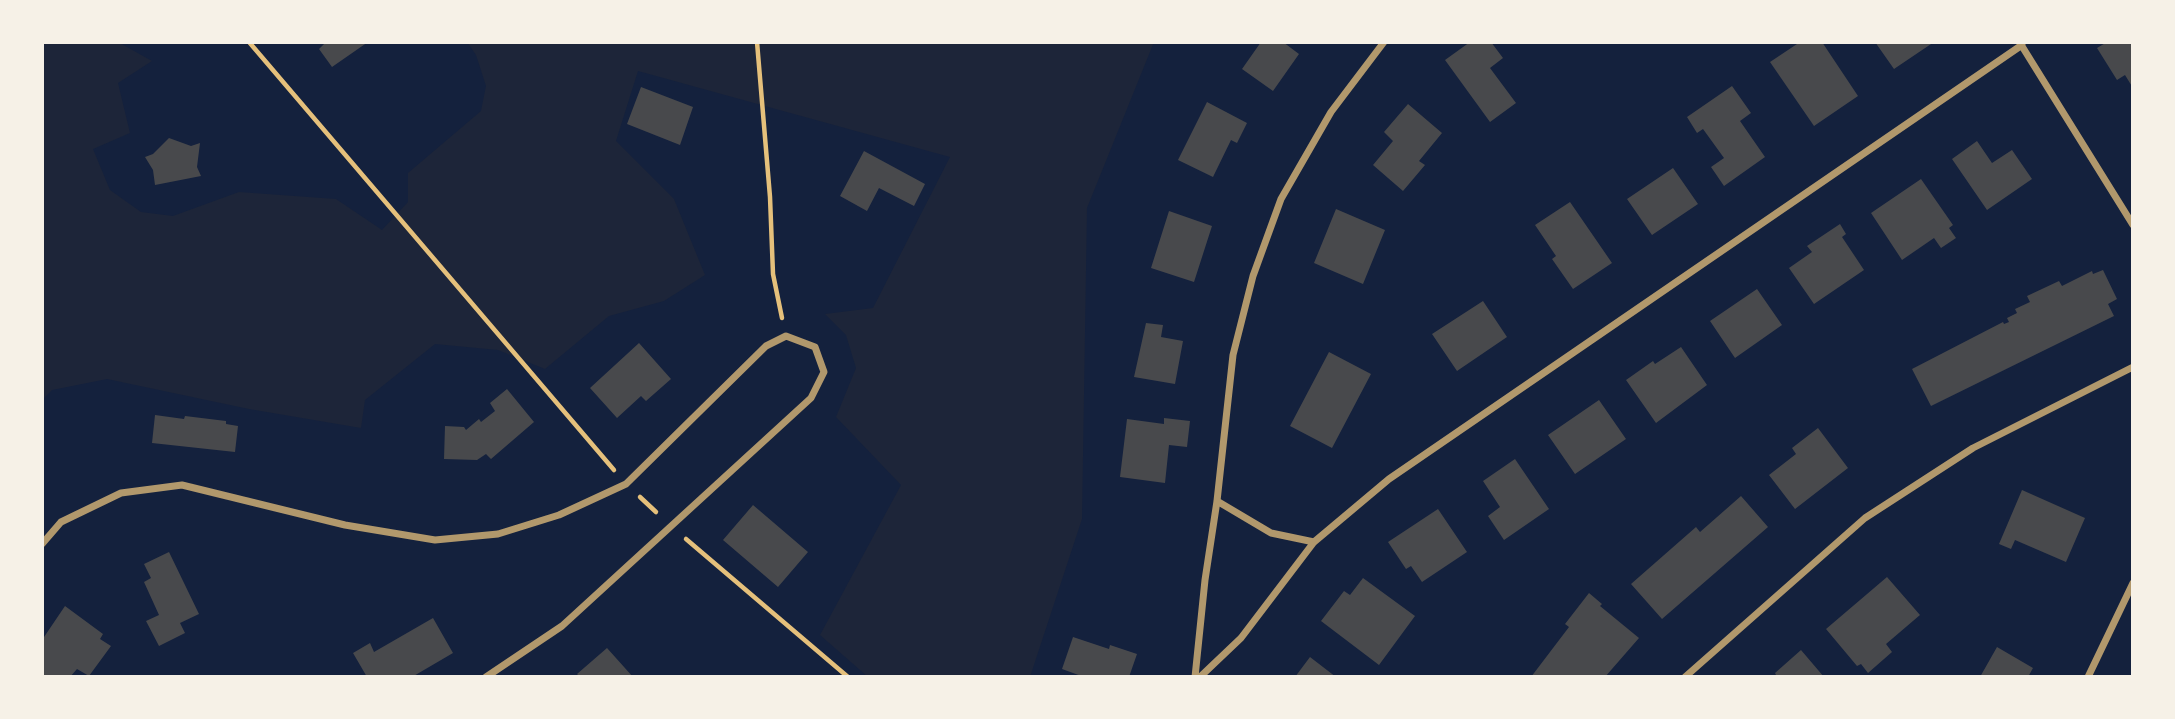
<!DOCTYPE html>
<style>
body{margin:0}
#map{position:relative;width:2175px;height:719px;overflow:hidden;background:#14213d;font-family:"PT Sans Narrow",sans-serif}
canvas{display:block}
.frame{position:absolute;inset:0;border:44px solid #f6f1e7;pointer-events:none}
</style>
<div id="map">
<canvas width="2175" height="719"></canvas>
<div class="frame"></div>
</div>
<script>
const c = document.querySelector('canvas').getContext('2d');
c.lineJoin = 'round';
function paint(path, color) { c.fillStyle = color; c.fill(path, 'evenodd'); }
const poly = rows => new Path2D(rows.map(r => 'M' + r).join(''));
function trace(path, color, width, dash) { c.strokeStyle = color; c.lineWidth = width; c.lineCap = dash ? 'butt' : 'round'; c.setLineDash(dash || []); c.stroke(path); }
const green = poly([
 [42,42,118,42,152,61,118,83,130,133,93,149,110,190,141,212,173,216,239,192,336,199,382,230,408,202,408,173,481,111,486,86,476,55,467,42,1154,42,1087,208,1082,519,1031,674,1029,677,868,677,820,635,901,485,836,417,856,368,846,335,825,314,873,308,950,157,638,71,616,141,674,199,705,275,664,301,609,316,545,369,498,350,435,344,365,400,361,428,249,409,107,379,52,390,42,400]
]);
const building = poly([
 [326,42,368,42,332,67,319,49],
 [1261,42,1283,42,1299,54,1273,91,1242,69],
 [1470,42,1491,42,1503,58,1490,68,1516,103,1490,122,1445,60],
 [1800,42,1822,42,1858,96,1814,126,1770,62],
 [1875,42,1934,42,1894,69],
 [2107,42,2133,42,2133,88,2125,75,2117,80,2097,48],
 [1732,86,1751,113,1740,121,1765,157,1724,186,1711,167,1724,158,1703,129,1697,133,1687,117],
 [641,87,693,107,680,145,627,124],
 [1207,102,1247,123,1237,143,1231,140,1213,177,1178,160],
 [1408,104,1442,133,1419,161,1425,165,1403,191,1373,165,1393,141,1384,132],
 [169,138,191,146,200,143,197,167,201,176,155,185,153,170,145,157,153,154],
 [1977,141,1992,163,2012,150,2032,179,1987,210,1952,159],
 [864,151,925,184,914,206,879,188,867,211,840,196],
 [1673,168,1698,204,1652,235,1627,199],
 [1921,179,1953,225,1949,228,1956,238,1941,248,1934,238,1902,260,1871,213],
 [1570,202,1612,263,1573,289,1552,259,1556,256,1535,225],
 [1336,209,1385,230,1363,284,1314,263],
 [1169,211,1212,226,1194,282,1151,268],
 [1840,224,1846,234,1842,237,1864,270,1814,304,1789,268,1812,252,1807,246],
 [2103,270,2117,299,2108,304,2114,316,1931,406,1912,369,2003,322,2004,324,2009,322,2007,318,2017,313,2015,309,2030,302,2027,296,2059,281,2062,286,2092,271,2093,274],
 [1757,289,1782,325,1735,358,1710,321],
 [1483,301,1507,337,1457,371,1432,334],
 [1146,323,1163,325,1161,337,1183,341,1175,384,1134,377],
 [639,343,671,379,646,401,641,396,617,418,590,388],
 [1681,347,1707,385,1656,423,1626,380,1653,361,1655,364],
 [1329,352,1371,374,1332,448,1290,426],
 [507,389,534,422,491,459,486,454,477,460,444,459,445,426,464,427,466,430,479,419,481,422,495,411,490,403],
 [1599,400,1626,439,1575,474,1548,435],
 [155,415,184,419,185,416,226,421,226,424,238,426,235,452,152,443],
 [1164,418,1190,421,1187,447,1169,445,1165,483,1120,477,1127,419,1164,424],
 [1818,428,1848,468,1795,509,1769,475,1796,454,1792,448],
 [1515,459,1549,509,1504,540,1488,516,1500,507,1483,481],
 [2022,490,2085,518,2066,562,2015,540,2011,549,1999,544],
 [1741,496,1768,527,1662,619,1631,584,1696,527,1700,532],
 [753,505,808,552,778,587,723,540],
 [1438,509,1467,552,1422,582,1411,566,1406,569,1388,542],
 [169,552,199,614,180,623,185,633,159,646,146,621,159,615,144,582,151,578,144,564],
 [1887,577,1920,615,1886,644,1892,652,1868,673,1861,664,1857,666,1826,629],
 [1363,578,1415,616,1379,665,1321,621,1344,591,1350,595],
 [1589,593,1602,604,1600,606,1639,638,1605,677,1531,677,1569,627,1565,624],
 [65,606,103,634,100,639,111,646,89,676,77,669,70,677,42,677,42,640],
 [433,618,453,653,412,677,367,677,353,653,370,643,374,652],
 [1073,637,1109,649,1110,645,1137,654,1129,677,1084,677,1062,669],
 [1997,647,2033,668,2028,677,1980,677],
 [607,648,633,677,580,677,577,674],
 [1801,650,1824,677,1773,677,1776,675,1775,673],
 [1310,657,1336,677,1295,677]
]);
const path = poly([
 [249,42,614,470],
 [757,42,770,197,773,274,782,318],
 [640,497,656,512],
 [686,539,848,677]
]);
const minor = poly([
 [2020,43,2133,225],
 [1217,501,1271,533,1314,542],
 [42,544,61,522,121,493,182,485,345,525,435,540,498,534,559,515,626,484,766,346,786,336,815,347,824,372,811,398,562,626,486,677],
 [1195,677,1205,580,1217,501,1233,355,1253,276,1281,199,1331,112,1384,42],
 [1200,677,1241,638,1314,542,1389,479,2022,45],
 [1685,677,1865,518,1973,448,2133,367],
 [2088,677,2133,583]
]);
paint(green, '#1d2539');
paint(building, '#48494c');
trace(path, '#e5c07b', 4.5);
trace(minor, '#b1986c', 7);
</script>
